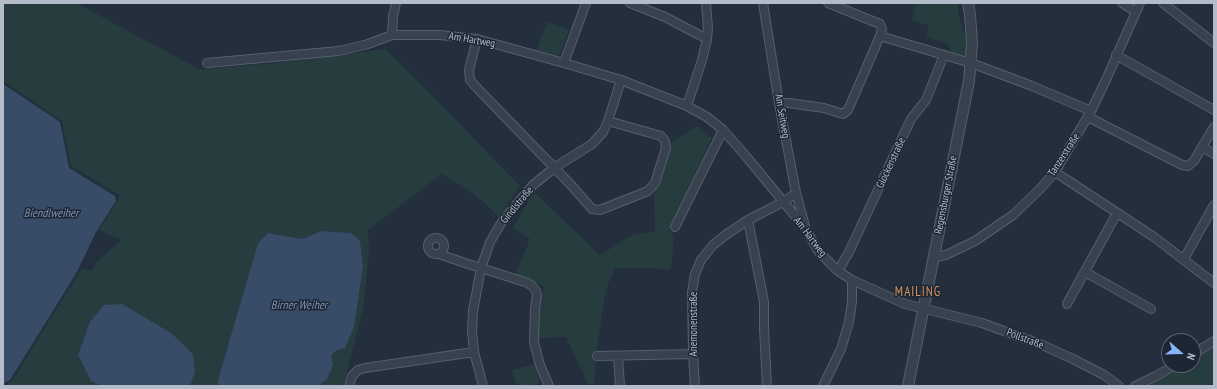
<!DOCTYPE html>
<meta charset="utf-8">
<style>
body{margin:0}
#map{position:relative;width:1217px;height:389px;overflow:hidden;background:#242f3e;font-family:"PT Sans Narrow",sans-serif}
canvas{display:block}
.frame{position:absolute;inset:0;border:4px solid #b4bcc9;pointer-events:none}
.north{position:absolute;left:1161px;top:333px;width:40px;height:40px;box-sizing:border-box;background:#1d2633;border:1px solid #59626f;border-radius:50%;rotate:110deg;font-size:11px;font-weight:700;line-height:16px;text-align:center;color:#b4bcc9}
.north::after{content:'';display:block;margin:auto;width:14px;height:18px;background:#8ab4f8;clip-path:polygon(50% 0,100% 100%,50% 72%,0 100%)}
</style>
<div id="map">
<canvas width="1217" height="389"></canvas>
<div class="frame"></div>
<div class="north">N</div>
</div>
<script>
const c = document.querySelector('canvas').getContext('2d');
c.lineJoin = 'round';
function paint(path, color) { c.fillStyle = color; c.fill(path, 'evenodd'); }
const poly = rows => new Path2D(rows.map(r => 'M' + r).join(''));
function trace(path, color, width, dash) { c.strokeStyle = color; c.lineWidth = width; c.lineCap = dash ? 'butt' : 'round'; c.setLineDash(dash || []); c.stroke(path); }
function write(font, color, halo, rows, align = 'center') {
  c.font = font + ' "PT Sans Narrow",sans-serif'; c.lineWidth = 3; c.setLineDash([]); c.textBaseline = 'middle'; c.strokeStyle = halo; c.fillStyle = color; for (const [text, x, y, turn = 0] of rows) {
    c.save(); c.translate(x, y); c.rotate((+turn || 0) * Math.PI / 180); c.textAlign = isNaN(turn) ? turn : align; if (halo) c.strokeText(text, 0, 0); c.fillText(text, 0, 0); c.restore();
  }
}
const green = poly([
 [3,3,76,3,199,69,266,64,385,49,416,79,520,186,499,217,488,206,469,190,442,174,368,230,369,251,363,310,343,386,318,386,327,379,332,365,331,356,337,350,363,266,360,242,351,233,322,231,302,239,268,233,258,243,227,349,218,380,218,386,190,386,195,372,91,381,101,386,4,386,12,381,82,268,92,271,96,262,122,240,99,230,118,200,120,195,71,166,62,121,3,81],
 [916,3,958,3,958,13,965,36,966,52,963,56,952,53,948,44,926,37,929,26,912,20],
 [547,22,569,30,560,54,553,58,536,52],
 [697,126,712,138,669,229,674,236,671,269,615,268,606,289,596,354,594,386,589,386,566,337,539,338,539,303,544,286,515,275,530,239,513,228,534,192,600,255,632,235,655,231,654,195,670,146,672,142],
 [1214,346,1214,386,1149,386,1184,365,1193,365,1193,360],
 [534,364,540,382,532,386,517,386,512,370]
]);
const water = poly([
 [3,84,60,122,69,168,115,196,116,201,96,232,77,272,10,380,3,384],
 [322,231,351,233,360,241,363,266,354,327,345,348,337,350,331,356,333,365,327,379,318,386,218,386,218,380,227,349,258,243,268,233,302,239],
 [122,304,171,333,193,354,195,372,190,386,101,386,91,381,78,355,90,322,104,305]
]);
const minor = poly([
 [630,3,665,17,707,39],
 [763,3,779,103,796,193,805,226],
 [828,3,880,24,882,29,880,36,971,63,1032,86,1091,111],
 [1122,3,1136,12],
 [1163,3,1214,43],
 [392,35,393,16,396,3],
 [477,39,469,70,470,80,477,88,572,186,592,209,600,210,648,191,655,183,666,148,665,141,661,136,608,121],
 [1116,55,1214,110],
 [207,63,339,51,368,44,392,35,440,35,477,39,564,63,621,80,687,106,707,117,723,130,745,155,805,228,819,252,838,271,852,280,905,304,982,323,1040,344,1073,359,1104,375,1119,386],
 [564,63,586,3],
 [779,103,789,103,824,108,843,114,848,110,880,36],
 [687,106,702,60,707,39,708,28,706,3],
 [1088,117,1182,165,1188,166,1194,161,1202,147,1214,154],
 [1202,147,1214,127],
 [1055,172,1154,237,1214,283],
 [748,220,764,302,764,328,767,386],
 [675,227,723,130],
 '428 246a8 8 0 1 1 16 0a8 8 0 1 1-16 0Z',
 [439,254,465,263,528,283,532,286,536,291,537,295,535,309,534,342,540,365,549,386],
 [934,257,946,255,975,241,1013,215,1039,190,1055,172,1091,111,1105,82,1140,3],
 [1184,259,1214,205],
 [838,271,849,252,911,119,926,100,944,55],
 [1085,272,1151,309],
 [1067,304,1117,213],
 [1193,354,1214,341],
 [597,356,693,354],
 [618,356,620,386],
 [349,386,352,376,358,370,365,368,474,352],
 [483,386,474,352,472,331,473,311,481,268,490,242,503,220,533,185,554,168,592,144,603,132,608,121,621,80],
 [695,386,693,354,692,292,695,274,701,260,713,245,727,234,748,220,783,202,796,193],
 [823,386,841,349,849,322,852,302,852,280],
 [1135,386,1156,376,1175,365]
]);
const tertiary = poly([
 [908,386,969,81,972,43,970,15,968,3]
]);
const streetNames = [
 ["Am Hartweg",472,40,10],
 ["Am Seitweg",782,116,80],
 ["Tanzerstraße",1064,155,-57],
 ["Glockenstraße",891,163,-65],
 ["Regensburger Straße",946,195,-79],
 ["Gindlstraße",517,205,-50],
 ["Am Hartweg",810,237,53],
 ["Anemonenstraße",694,324,-90],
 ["Pöllstraße",1025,339,21]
];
const waterNames = [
 ["Biendlweiher",51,214],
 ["Birner Weiher",299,306]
];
const quarterNames = [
 ["MAILING",918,292]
];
paint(green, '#263c3f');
paint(water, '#394c67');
trace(minor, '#565f6c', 10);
trace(tertiary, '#565f6c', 12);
trace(minor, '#38414e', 8);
trace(tertiary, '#38414e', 10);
write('11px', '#b4bcc9', '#1d2633', streetNames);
write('italic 12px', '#7c92b1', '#1d2633', waterNames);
c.letterSpacing = '1px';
write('13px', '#d59563', '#1d2633', quarterNames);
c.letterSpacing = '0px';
</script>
